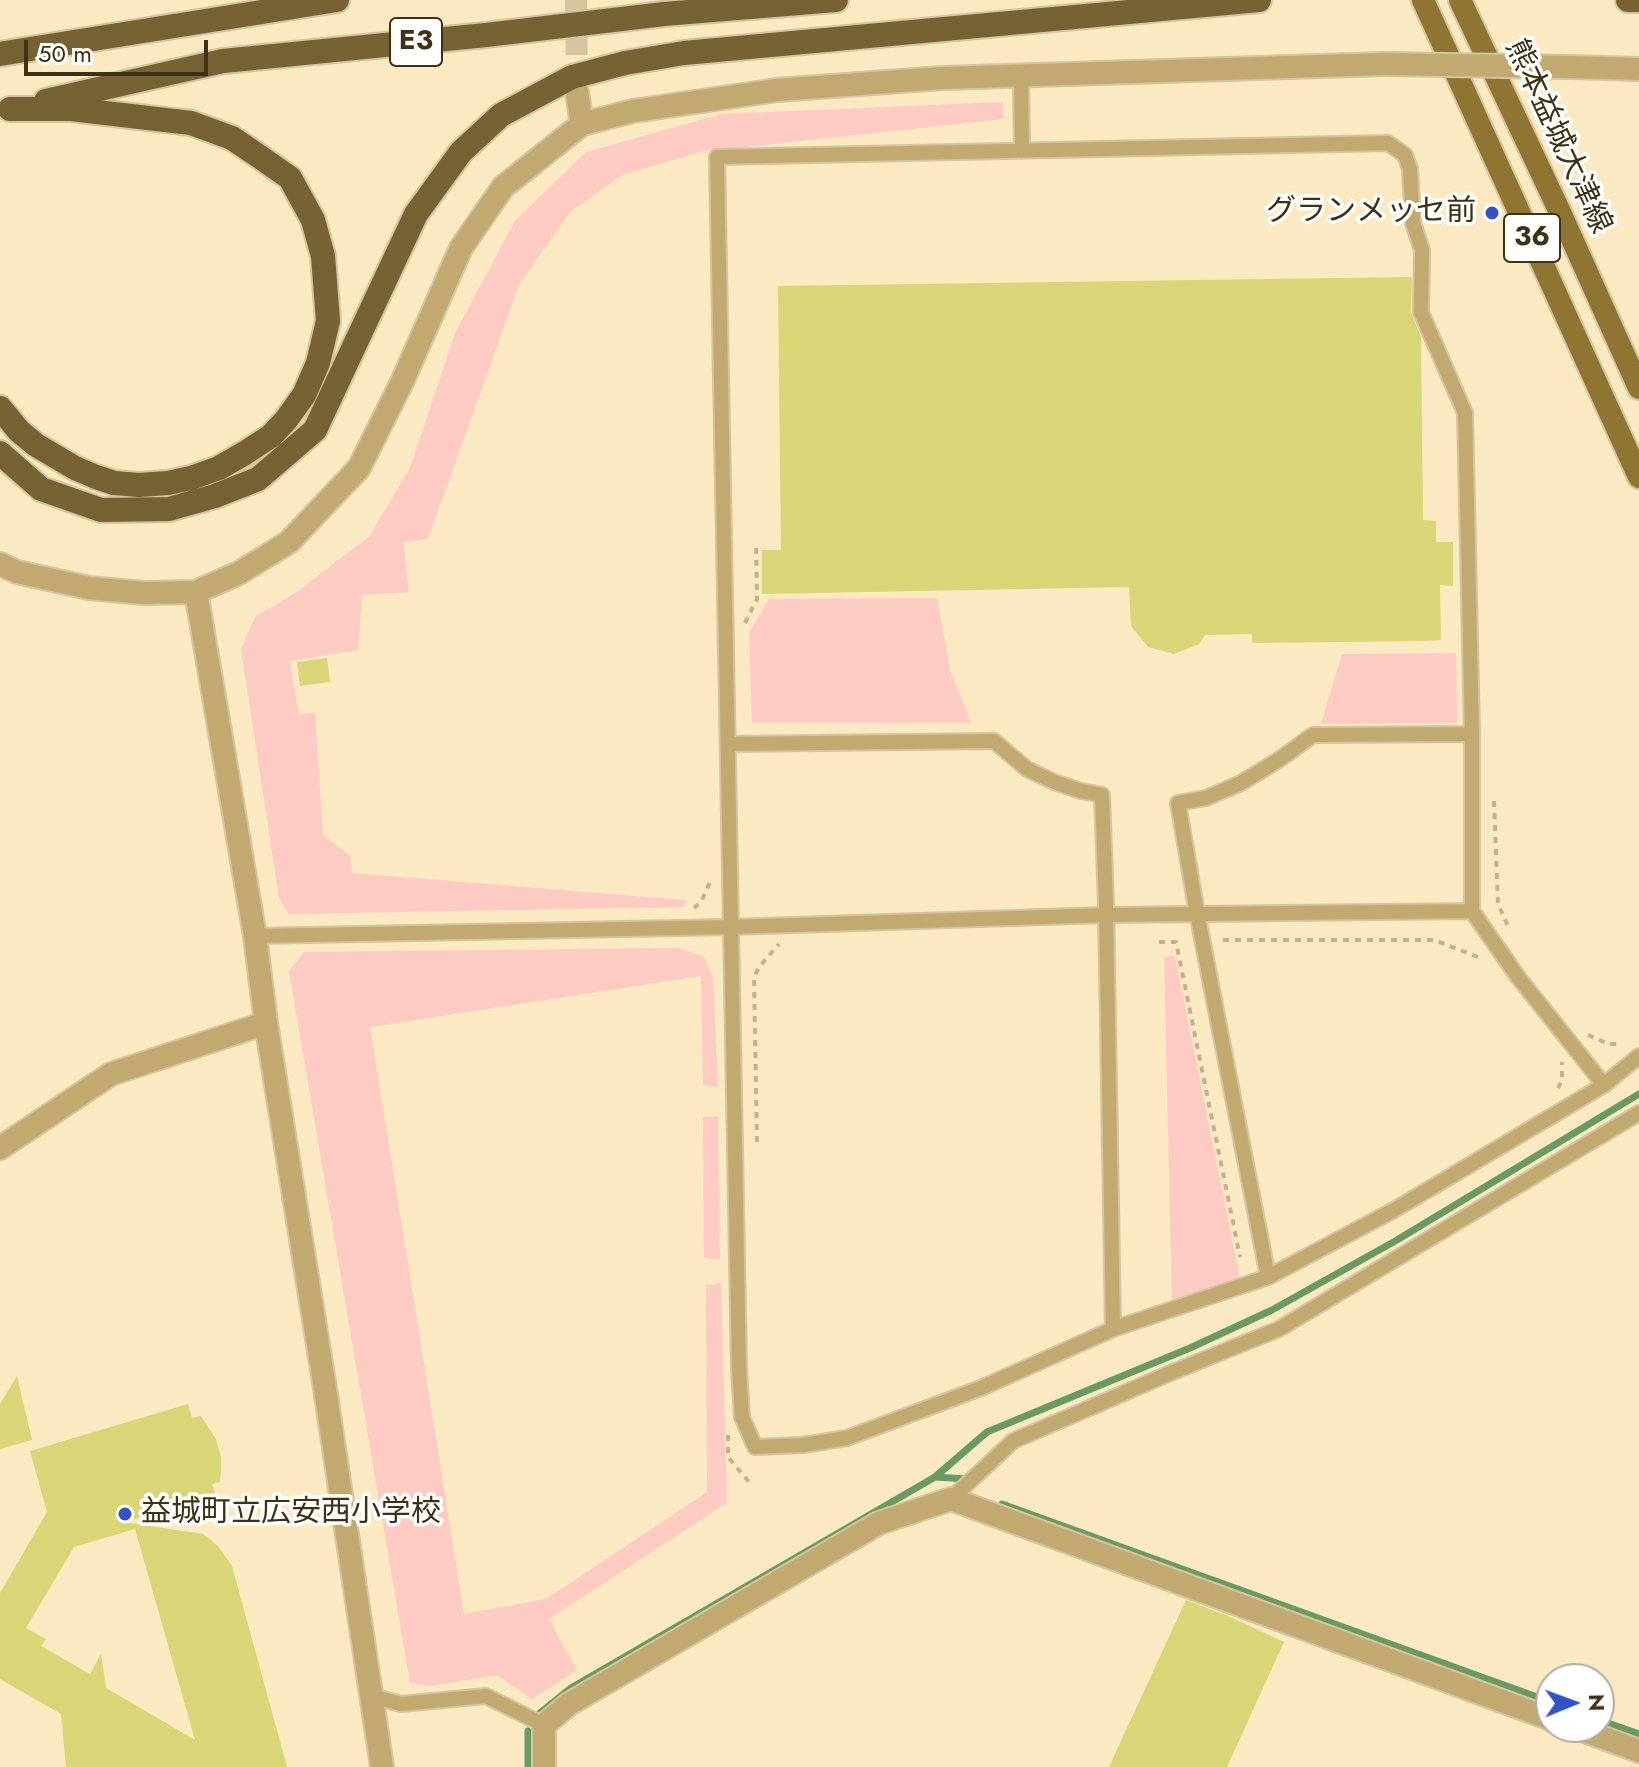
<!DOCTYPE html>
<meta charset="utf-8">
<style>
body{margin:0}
#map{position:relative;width:1639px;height:1767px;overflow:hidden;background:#fae9c1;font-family:Jost,sans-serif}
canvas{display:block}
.north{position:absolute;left:1535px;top:1663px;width:80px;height:80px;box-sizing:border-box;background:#fff;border:2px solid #b1ada2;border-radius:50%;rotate:89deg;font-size:22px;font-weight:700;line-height:32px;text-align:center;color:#3d3216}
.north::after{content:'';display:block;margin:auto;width:28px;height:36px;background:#3353c4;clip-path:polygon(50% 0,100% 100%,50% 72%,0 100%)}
.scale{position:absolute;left:24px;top:40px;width:184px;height:36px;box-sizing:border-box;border:4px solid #3d3216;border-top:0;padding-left:10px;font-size:24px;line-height:28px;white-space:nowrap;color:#3d3216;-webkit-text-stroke:6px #fff;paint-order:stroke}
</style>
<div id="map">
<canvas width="1639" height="1767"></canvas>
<div class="north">N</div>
<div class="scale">50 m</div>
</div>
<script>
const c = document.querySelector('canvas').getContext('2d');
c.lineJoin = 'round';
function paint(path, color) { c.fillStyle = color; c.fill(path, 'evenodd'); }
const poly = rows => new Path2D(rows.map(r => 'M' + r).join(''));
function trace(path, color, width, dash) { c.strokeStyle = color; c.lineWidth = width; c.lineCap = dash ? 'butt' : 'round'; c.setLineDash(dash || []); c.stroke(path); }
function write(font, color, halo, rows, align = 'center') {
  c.font = font + ' Jost,"Noto Sans JP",sans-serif'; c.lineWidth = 7; c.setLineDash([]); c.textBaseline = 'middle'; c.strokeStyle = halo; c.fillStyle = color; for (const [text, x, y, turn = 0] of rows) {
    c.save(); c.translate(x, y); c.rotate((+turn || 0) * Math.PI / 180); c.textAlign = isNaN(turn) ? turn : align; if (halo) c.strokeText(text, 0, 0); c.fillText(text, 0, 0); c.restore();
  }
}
const green = poly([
 [1003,102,1003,119,700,152,622,175,570,212,519,285,428,539,403,542,409,592,362,595,358,650,290,661,299,715,315,712,323,835,350,856,352,873,685,900,684,907,289,914,279,898,241,649,255,617,295,593,369,537,410,468,455,333,515,221,586,152,722,114],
 [937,598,950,670,971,723,752,723,749,633,769,599],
 [1456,653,1457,723,1321,724,1342,654],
 [679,948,704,957,713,978,718,1087,703,1085,701,976,370,1027,464,1614,546,1599,707,1492,706,1285,721,1283,727,1503,549,1619,577,1670,532,1699,497,1675,431,1686,410,1683,289,971,304,952],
 [1175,956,1240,1279,1172,1304,1164,957],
 [718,1116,720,1260,704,1258,703,1117]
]);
const stream = poly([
 [935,1477,967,1479],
 [1002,1504,1551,1702],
 [540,1713,571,1688,935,1477,987,1432,1190,1348,1272,1310,1397,1240,1639,1094],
 [1599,1720,1639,1734],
 [528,1767,528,1731]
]);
const building = poly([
 [1412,277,1411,312,1421,337,1423,520,1436,521,1436,542,1453,542,1453,586,1440,585,1441,640,1424,641,1252,643,1252,634,1205,635,1199,644,1174,654,1148,647,1131,626,1129,587,762,594,762,550,781,550,778,286],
 [327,658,330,682,300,686,297,662],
 [17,1376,32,1440,0,1449,0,1404],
 [188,1404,192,1418,201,1416,216,1439,221,1457,221,1469,220,1482,212,1484,215,1495,124,1522,203,1534,218,1546,232,1566,287,1767,66,1767,61,1714,0,1679,0,1593,47,1512,30,1451],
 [135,1529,195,1740,106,1688,101,1654,90,1674,41,1646,46,1639,26,1628,74,1547],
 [1186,1600,1228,1616,1284,1642,1227,1767,1109,1767]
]);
const minorTunnel = poly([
 [576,0,577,91]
]);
const path = poly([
 [745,623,757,599,756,544],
 [1494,801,1498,904,1508,926],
 [694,908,701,902,710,882],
 [1223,940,1434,940,1483,959],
 [1159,942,1176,942,1240,1257],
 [1588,1035,1609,1044,1622,1044],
 [1558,1088,1562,1081,1562,1062],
 [757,1142,754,978,759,967,779,944],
 [728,1435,728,1457,750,1483]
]);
const service = poly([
 [1021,76,1022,151],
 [728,744,994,741,1027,769,1054,782,1081,791,1102,795,1106,905,1113,1329],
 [1472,911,1472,734,1465,413,1421,312,1422,250,1413,223,1410,169,1405,155,1388,143,717,157,739,1369,742,1417,755,1447,803,1445,847,1438,981,1388,1113,1329,1268,1277,1394,1210,1604,1085,1639,1056],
 [255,936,731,927,1106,915,1472,911,1518,977,1604,1085],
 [1268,1277,1197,913,1178,803,1206,798,1241,783,1280,759,1313,735,1472,734],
 [951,1499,1013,1441,1168,1374,1279,1329,1639,1113],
 [372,1696,401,1704,486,1696,544,1725]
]);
const minor = poly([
 [577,92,582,124],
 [0,1148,111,1074,266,1023],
 [1574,1727,1639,1751],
 [544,1767,544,1725,569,1704,879,1523,951,1499,1551,1719]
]);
const tertiary = poly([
 [1570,67,1639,69],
 [0,564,17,572,89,588,144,593,196,592,239,573,289,542,359,468,403,380,461,248,503,187,582,124,633,111,777,90,942,78,1385,64],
 [196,592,255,936,266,1023,324,1382,382,1767]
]);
const primary = poly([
 [1423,0,1639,477],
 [1460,0,1559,210,1639,388]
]);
const motorway = poly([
 [1628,0,1639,0],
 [0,54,337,0],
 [46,101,223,61,486,35,664,14,836,0],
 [0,408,19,431,36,445,75,468,96,477,114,483,139,485,168,483,191,478,219,468,245,453,271,436,286,420,304,395,318,363,328,321,323,256,313,220,290,178,260,157,232,138,191,123,71,109,10,109],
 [0,453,41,489,101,510,169,509,215,496,258,479,315,430,416,214,461,152,501,115,572,77,625,63,684,53,1259,0]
]);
const tertiaryBridge = poly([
 [1385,64,1570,67]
]);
const markers = [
 [1492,213,8,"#3353c4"],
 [125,1514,8,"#3353c4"]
];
const shields = [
 [416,42,52],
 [1532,238,56]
];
const shieldNames = [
 ["E3",416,42],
 ["36",1532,238]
];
const streetNames = [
 ["熊本益城大津線",1557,137,65]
];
const poiNames = [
 ["グランメッセ前",1476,213],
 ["益城町立広安西小学校",141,1514,"left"]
];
paint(green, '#fdcbc4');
trace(stream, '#699a64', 7);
paint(building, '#d8d676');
trace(minorTunnel, '#d4c49f', 22, [22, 11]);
trace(service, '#d4c49f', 18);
trace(minor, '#d4c49f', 26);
trace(tertiary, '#d4c49f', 26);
trace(primary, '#d4c49f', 26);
trace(motorway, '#d4c49f', 28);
trace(path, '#c1b28d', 4, [6, 6]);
trace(service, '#c2a970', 14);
trace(minor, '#c2a970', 22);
trace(tertiary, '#c2a970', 22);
trace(primary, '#8f7432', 22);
trace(motorway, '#766232', 24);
trace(tertiaryBridge, '#d4c49f', 26, []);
trace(tertiaryBridge, '#c2a970', 22);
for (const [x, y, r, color] of markers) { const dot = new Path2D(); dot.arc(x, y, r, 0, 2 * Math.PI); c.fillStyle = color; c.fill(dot); trace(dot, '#fff', 3); }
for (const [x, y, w] of shields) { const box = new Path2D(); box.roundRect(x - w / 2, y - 24, w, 48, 6); c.fillStyle = '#fff'; c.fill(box); trace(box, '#3d3216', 2); }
write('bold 28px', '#3d3216', null, shieldNames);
write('30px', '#3d3216', '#fff', streetNames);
write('30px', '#3d3216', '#fff', poiNames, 'right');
</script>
